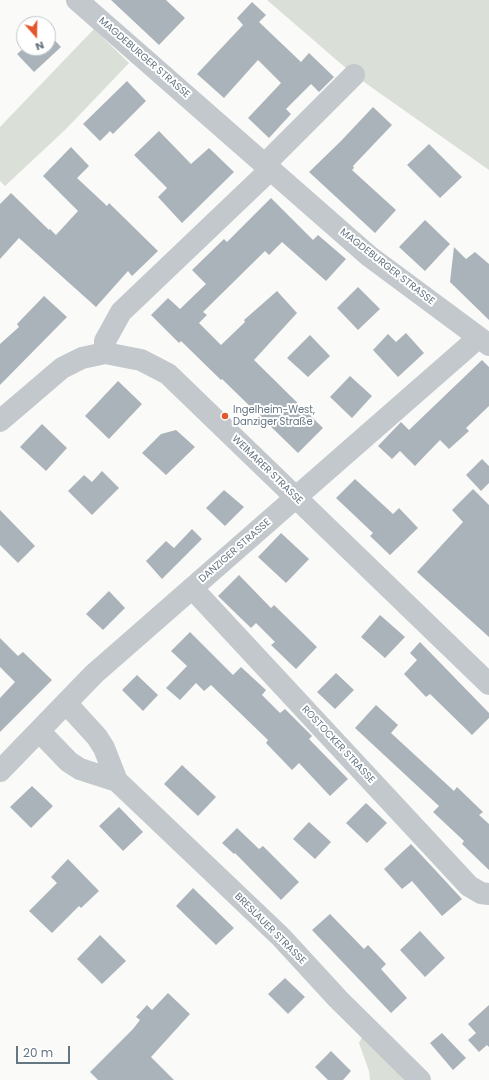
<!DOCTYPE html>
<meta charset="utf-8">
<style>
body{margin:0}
#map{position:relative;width:489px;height:1080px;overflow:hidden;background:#fafaf8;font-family:Poppins,sans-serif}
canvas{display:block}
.north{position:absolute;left:16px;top:16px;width:40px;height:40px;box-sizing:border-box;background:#fff;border:1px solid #c1c8cd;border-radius:50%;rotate:160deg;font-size:11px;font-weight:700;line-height:16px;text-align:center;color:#657683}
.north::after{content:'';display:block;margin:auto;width:14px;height:18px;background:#e4572e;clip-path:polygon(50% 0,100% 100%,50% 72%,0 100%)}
.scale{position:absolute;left:16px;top:1046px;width:54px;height:18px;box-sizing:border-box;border:2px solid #657683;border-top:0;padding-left:5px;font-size:12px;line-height:14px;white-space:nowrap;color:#657683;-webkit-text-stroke:3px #fff;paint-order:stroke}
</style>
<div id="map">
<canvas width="489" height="1080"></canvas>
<div class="north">N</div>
<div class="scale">20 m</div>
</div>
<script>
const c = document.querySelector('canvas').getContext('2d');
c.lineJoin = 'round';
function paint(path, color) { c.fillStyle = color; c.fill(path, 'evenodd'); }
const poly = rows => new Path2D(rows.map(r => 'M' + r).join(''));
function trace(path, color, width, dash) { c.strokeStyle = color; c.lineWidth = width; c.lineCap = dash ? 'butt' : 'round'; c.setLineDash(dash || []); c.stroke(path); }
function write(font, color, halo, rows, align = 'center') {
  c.font = font + ' Poppins,sans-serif'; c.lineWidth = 4; c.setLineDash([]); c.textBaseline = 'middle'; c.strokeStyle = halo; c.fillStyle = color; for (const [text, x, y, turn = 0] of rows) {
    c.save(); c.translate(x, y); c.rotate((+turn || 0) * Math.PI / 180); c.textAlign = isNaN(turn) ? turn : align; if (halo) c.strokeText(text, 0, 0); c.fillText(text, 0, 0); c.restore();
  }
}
const green = poly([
 [267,0,489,0,489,170,354,75],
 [94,29,129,63,66,129,5,186,0,181,0,127],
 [363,1035,412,1080,370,1080,369,1071,359,1043]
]);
const building = poly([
 [111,0,166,0,185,18,159,45],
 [252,2,266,15,259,22,301,62,309,53,334,77,319,92,311,84,286,109,291,114,269,138,248,118,281,83,258,60,224,98,197,74,243,25,237,18],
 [48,33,61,47,34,72,17,54,24,48,48,48],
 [127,81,146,101,113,134,110,131,100,141,83,124],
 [373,107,392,125,353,166,354,168,352,170,396,210,375,233,309,172,341,141],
 [159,131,191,164,209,148,234,172,182,223,158,197,167,188,134,155],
 [429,144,462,177,440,198,407,165],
 [71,147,89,166,77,178,107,206,109,203,158,251,132,276,128,271,96,307,19,238,0,259,0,204,11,193,49,230,50,229,56,235,78,211,43,176],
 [271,198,313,240,318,235,346,259,326,281,282,242,269,255,265,251,203,312,207,315,199,323,221,345,245,322,244,320,277,291,297,313,254,360,323,428,298,453,222,379,221,380,181,341,179,343,151,315,168,298,180,309,206,284,192,270,224,239,227,242],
 [425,220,450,244,425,271,399,247],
 [454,247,466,259,475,252,489,264,489,320,450,282],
 [358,287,380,309,358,330,337,308],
 [44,296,67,317,0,385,0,344,19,327,17,324],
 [406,333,424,353,398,377,373,350,388,334,396,342],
 [310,335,330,356,308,377,287,358],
 [482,360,489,367,489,406,466,428,469,431,449,449,440,440,415,466,400,451,392,459,378,446,401,422,409,430],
 [350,376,372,396,352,418,330,397],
 [118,381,142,404,109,439,85,416],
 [42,424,67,448,46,471,20,447],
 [176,430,195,447,166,475,142,453,161,434],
 [482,459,489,466,489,483,481,491,466,475],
 [102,471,119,488,92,515,68,491,84,475,92,482],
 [355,479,393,514,399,508,418,528,390,555,370,536,373,533,336,498],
 [473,489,489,505,489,637,417,572,463,522,452,510],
 [224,490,244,507,225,526,206,508],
 [0,510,35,546,18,563,0,545],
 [192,529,202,539,162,579,146,561,166,541,174,548],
 [281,533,309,559,286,583,258,557],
 [239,575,271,608,274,605,317,647,296,669,271,645,275,642,256,623,251,628,218,596],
 [109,591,125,608,103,630,86,614],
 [380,615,405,637,385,658,361,637],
 [190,632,233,675,241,667,266,690,262,695,280,713,285,709,312,736,309,739,348,779,330,796,299,763,292,770,266,743,268,740,211,685,204,691,196,683,180,700,166,688,187,666,171,651],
 [0,638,18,656,23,652,52,680,0,732,0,698,15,682,0,667],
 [420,642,489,713,489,718,472,735,430,694,426,697,404,674,417,660,410,653],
 [336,673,354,690,335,709,317,692],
 [137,675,158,695,143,711,122,690],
 [376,705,398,725,391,733,454,791,457,787,483,812,479,815,489,824,489,870,462,844,464,841,433,812,439,806,355,728],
 [182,765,216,797,198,816,164,784],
 [32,786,53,806,31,828,10,807],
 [366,803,387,823,367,843,346,823],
 [119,807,143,832,123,851,99,826],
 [309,822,331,842,315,859,293,839],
 [237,828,259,849,263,846,299,882,281,900,235,853,234,854,222,843],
 [411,844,462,899,442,916,412,881,402,889,384,869],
 [68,859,99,891,81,908,79,906,52,933,29,911,57,883,51,877],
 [193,888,234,928,216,945,176,906],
 [330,914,364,949,368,945,386,964,381,969,407,998,391,1013,312,930],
 [420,931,445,958,425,977,400,950],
 [100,935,126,961,102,984,77,959],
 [285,978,305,997,288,1014,268,994],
 [168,993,190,1014,151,1057,174,1080,98,1080,90,1072,133,1029,140,1020,136,1017,147,1005,152,1010],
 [489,1005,489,1047,487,1045,479,1052,468,1040,476,1033,468,1024],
 [442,1033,466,1058,453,1070,430,1043],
 [331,1051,351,1071,343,1080,328,1080,315,1067]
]);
const minor = poly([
 [77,0,369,256,489,345],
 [265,164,354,75],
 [105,353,105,341,121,312,271,169],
 [0,421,62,368,82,358,105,353,141,360,168,374,489,684],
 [192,588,469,886,481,893,489,894],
 [66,703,97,737,104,748,117,781,281,937,338,999,420,1080],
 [39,731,69,762,80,769,117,781],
 [0,771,94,674,478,338]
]);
const markers = [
 [225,416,4,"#e4572e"]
];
const streetNames = [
 ["MAGDEBURGER STRASSE",144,58,41],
 ["MAGDEBURGER STRASSE",387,267,38],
 ["WEIMARER STRASSE",267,470,44],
 ["DANZIGER STRASSE",235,551,-41],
 ["ROSTOCKER STRASSE",338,745,47],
 ["BRESLAUER STRASSE",270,929,45]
];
const poiNames = [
 ["Ingelheim-West,",233,410],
 ["Danziger Straße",233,422]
];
paint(green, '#dadfd7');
paint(building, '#aab3b9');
trace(minor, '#c3c8cc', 22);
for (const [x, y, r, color] of markers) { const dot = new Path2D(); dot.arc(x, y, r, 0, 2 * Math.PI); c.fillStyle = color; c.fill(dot); trace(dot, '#fff', 1.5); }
write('10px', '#657683', '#fff', streetNames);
write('10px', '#657683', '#fff', poiNames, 'left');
</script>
